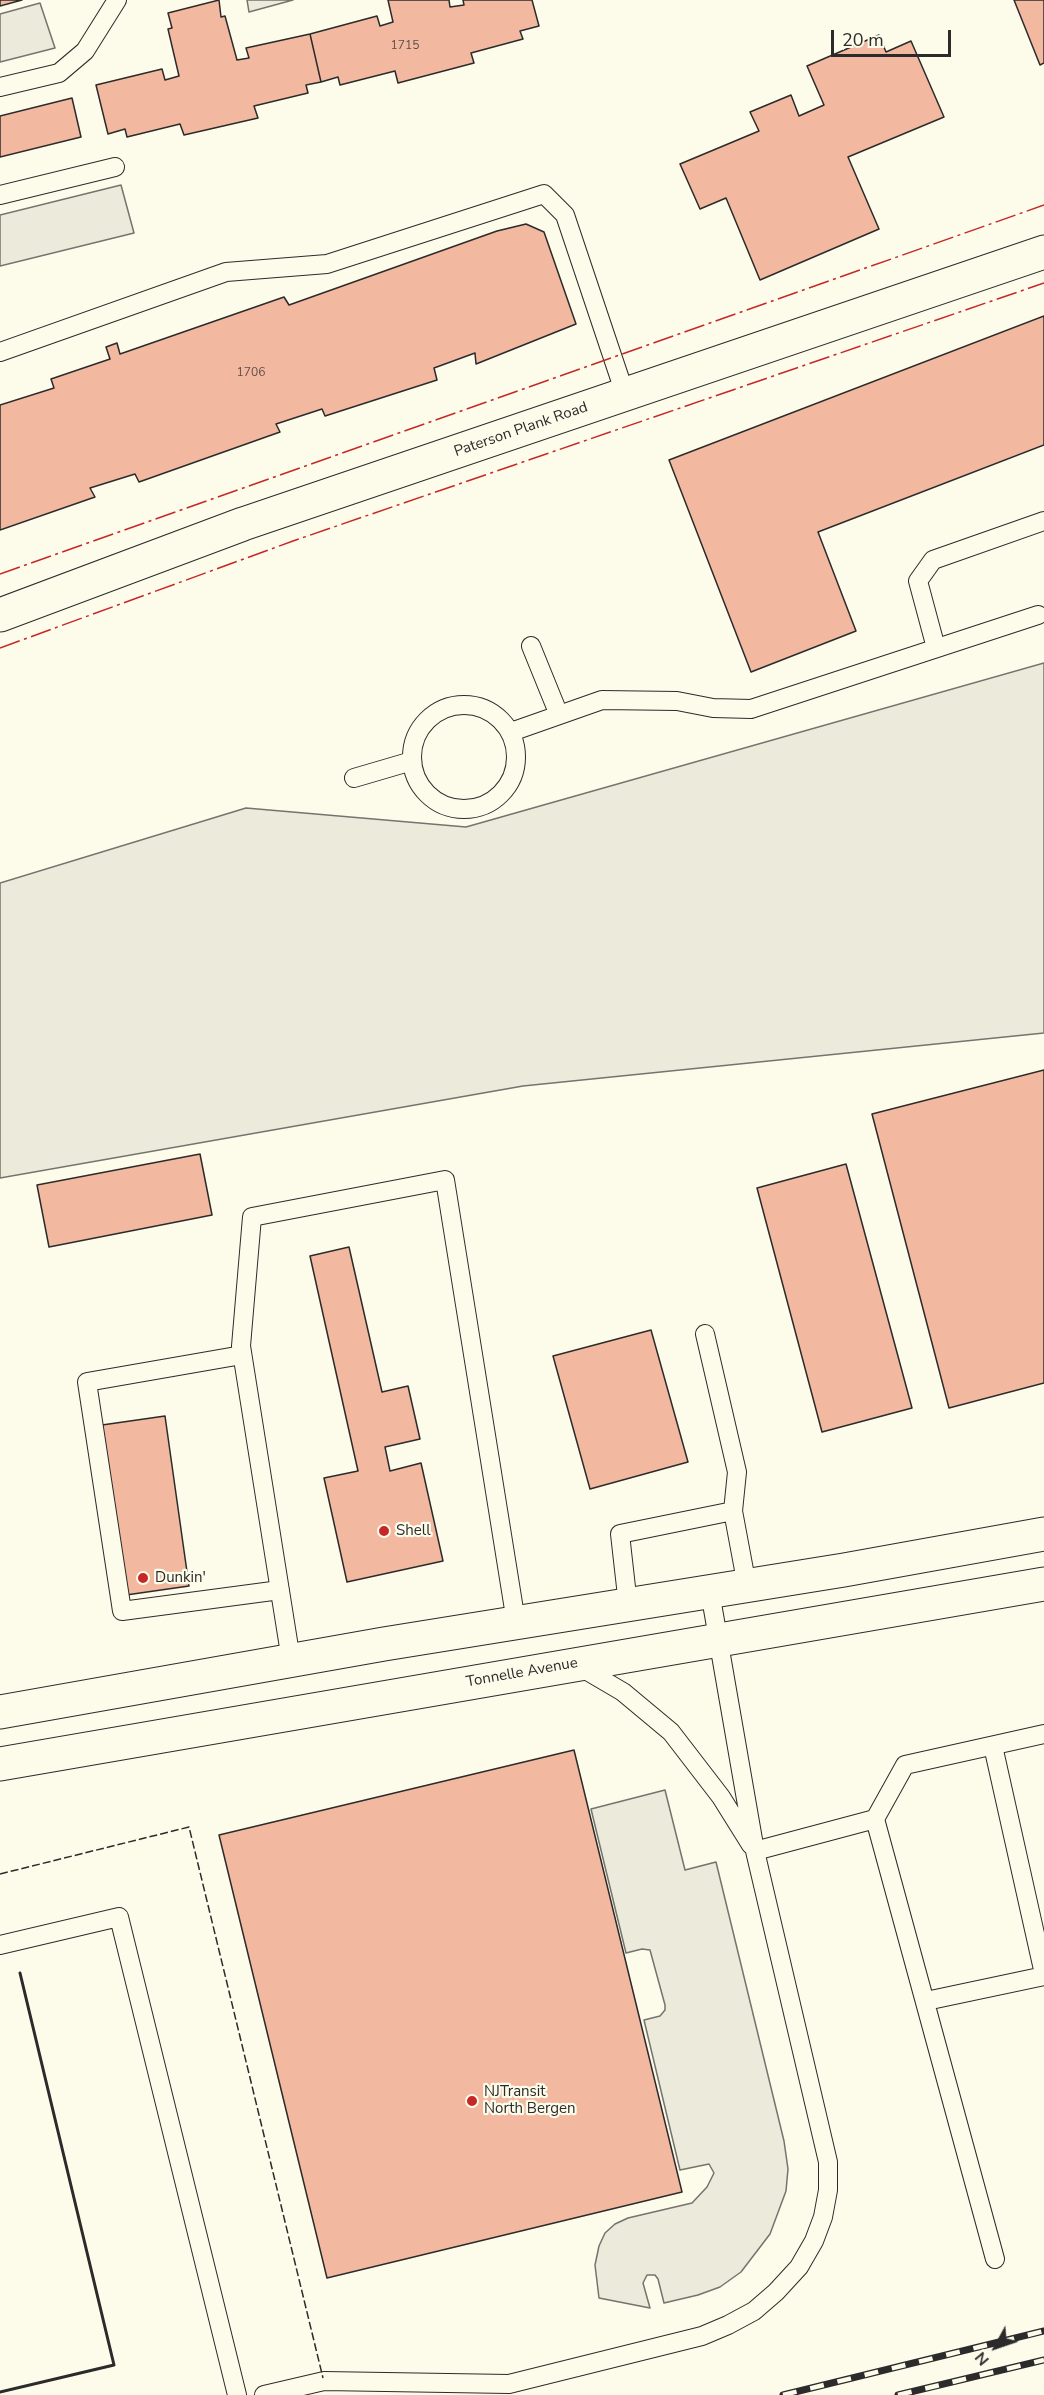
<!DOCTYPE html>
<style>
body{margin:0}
#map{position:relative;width:1044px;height:2395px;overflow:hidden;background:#fdfbea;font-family:"Nunito Sans",sans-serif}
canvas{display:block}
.north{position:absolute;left:966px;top:2317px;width:60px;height:60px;-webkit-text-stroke:4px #fdfbea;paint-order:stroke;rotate:230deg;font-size:16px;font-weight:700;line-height:24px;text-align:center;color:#2b2b2b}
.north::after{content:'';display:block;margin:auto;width:21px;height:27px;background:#2b2b2b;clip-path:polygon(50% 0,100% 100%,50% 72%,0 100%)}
.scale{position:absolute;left:831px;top:30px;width:120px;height:27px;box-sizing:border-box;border:3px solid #2b2b2b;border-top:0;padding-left:8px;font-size:18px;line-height:21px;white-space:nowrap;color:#2b2b2b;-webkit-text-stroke:4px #fdfbea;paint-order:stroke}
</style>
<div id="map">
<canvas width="1044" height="2395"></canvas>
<div class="north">N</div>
<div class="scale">20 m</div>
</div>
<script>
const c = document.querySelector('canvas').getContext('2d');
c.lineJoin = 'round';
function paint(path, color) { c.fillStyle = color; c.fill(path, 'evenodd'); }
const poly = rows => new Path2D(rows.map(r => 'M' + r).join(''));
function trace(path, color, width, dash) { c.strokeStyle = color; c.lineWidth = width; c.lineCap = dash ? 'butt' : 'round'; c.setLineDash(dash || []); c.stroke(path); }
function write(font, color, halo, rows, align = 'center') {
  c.font = font + ' "Nunito Sans",sans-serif'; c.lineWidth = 4.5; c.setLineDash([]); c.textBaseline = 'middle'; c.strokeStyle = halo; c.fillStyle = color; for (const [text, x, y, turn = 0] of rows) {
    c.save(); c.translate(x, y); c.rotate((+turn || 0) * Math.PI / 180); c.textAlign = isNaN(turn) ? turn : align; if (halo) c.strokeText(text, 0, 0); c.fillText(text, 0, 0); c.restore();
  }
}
const green = poly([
 [1044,663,1044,1033,523,1086,0,1178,0,883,246,808,466,827,1044,663]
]);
const parking = poly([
 [247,0,293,0,249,12,247,0],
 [40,3,55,48,0,62,0,14,40,3],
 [121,185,134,233,0,266,0,215,121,185],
 [665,1790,685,1870,716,1862,784,2141,788,2169,786,2191,770,2234,741,2272,720,2287,698,2295,664,2303,658,2279,655,2275,647,2275,643,2283,650,2308,599,2298,595,2265,599,2246,605,2233,615,2224,628,2218,692,2203,707,2187,714,2173,709,2164,680,2170,644,2020,660,2016,665,2010,665,2005,650,1950,642,1949,626,1953,591,1809,665,1790]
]);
const building = poly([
 [0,0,22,0,0,6,0,0],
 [219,0,221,17,225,16,237,60,249,58,246,48,310,34,321,82,306,85,308,93,254,106,258,118,184,135,180,124,127,137,125,129,108,134,96,85,162,69,165,80,179,76,168,29,172,28,168,13,219,0],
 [388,0,449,0,450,7,464,5,463,0,532,0,539,26,520,31,523,39,471,53,474,63,398,83,395,71,340,85,338,77,321,82,310,34,377,16,380,26,393,22,388,0],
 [1014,0,1044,0,1044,63,1040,65,1014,0],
 [879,35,886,52,911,41,944,117,848,157,879,229,760,280,726,198,700,209,680,164,759,131,750,112,791,95,799,116,824,105,807,66,879,35],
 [72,98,81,137,0,157,0,116,72,98],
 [526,224,544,232,576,324,476,364,475,353,434,368,437,380,325,416,322,409,276,424,280,432,139,482,135,474,90,488,95,497,0,530,0,405,54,388,51,379,110,359,106,347,117,343,120,354,284,297,289,305,497,231,526,224],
 [1044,316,1044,445,818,532,856,631,751,672,669,460,1044,316],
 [1044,1070,1044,1383,949,1408,872,1114,1044,1070],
 [200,1154,212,1215,49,1247,37,1185,200,1154],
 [846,1164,912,1408,822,1432,757,1188,846,1164],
 [349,1247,382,1392,408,1386,420,1439,385,1447,390,1471,421,1463,443,1561,347,1582,324,1478,358,1471,310,1256,349,1247],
 [651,1330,688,1462,590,1489,553,1356,651,1330],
 [165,1416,189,1586,126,1595,102,1425,165,1416],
 [574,1750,682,2192,327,2278,219,1835,574,1750]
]);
const service = poly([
 [0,87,59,73,85,51,117,0],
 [0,195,115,167],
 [0,352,226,272,327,264,544,194,565,215,625,394],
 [531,646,559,715],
 [936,648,918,581,933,560,1044,521],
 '412 757a52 52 0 1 1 104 0a52 52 0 1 1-104 0Z',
 [511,732,602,700,677,701,713,708,751,709,1038,615],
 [354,778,412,761],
 [705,1334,737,1472,733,1511,747,1586],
 [242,1355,87,1382,122,1611,280,1590],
 [628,1605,620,1534,733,1511],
 [291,1660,241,1346,252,1217,445,1180,516,1622],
 [577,1665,623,1692,671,1732,721,1797,751,1845],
 [993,1746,1044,1974],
 [755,1851,875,1819],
 [0,1945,119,1917,237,2395],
 [926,2001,1044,1976],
 [995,2259,875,1819,905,1765,1044,1734],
 [264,2395,324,2381,509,2384,702,2336,728,2325,754,2311,776,2292,799,2267,814,2241,823,2217,828,2190,828,2162,755,1851,710,1592]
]);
const secondary = poly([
 [0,615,243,524,1044,252]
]);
const trunk = poly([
 [0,1712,384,1644,844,1570,1044,1534],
 [0,1764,1044,1584]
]);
const rail = poly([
 [783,2395,1044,2331],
 [898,2395,1044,2360]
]);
const fence = poly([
 [0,1874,189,1827,323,2378]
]);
const wall = poly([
 [0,2392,114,2365,20,1973]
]);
const power = poly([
 [0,574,1044,205],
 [0,648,293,541,1044,283]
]);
const markers = [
 [384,1531,6,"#c62828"],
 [143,1578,6,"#c62828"],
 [472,2101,6,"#c62828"]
];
const numberNames = [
 ["1715",405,46],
 ["1706",251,373]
];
const streetNames = [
 ["Paterson Plank Road",521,430,-19],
 ["Tonnelle Avenue",522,1673,-10]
];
const poiNames = [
 ["Shell",396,1531],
 ["Dunkin'",155,1578],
 ["NJTransit",484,2092],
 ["North Bergen",484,2109]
];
paint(green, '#ecebdb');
trace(green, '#74746e', 1.5);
paint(parking, '#eceadb');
trace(parking, '#74746e', 1.5);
paint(building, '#f2b8a0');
trace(building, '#2b2b2b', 1.5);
trace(service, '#2b2b2b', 20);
trace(secondary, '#2b2b2b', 35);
trace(trunk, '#2b2b2b', 35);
trace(service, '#fdfbea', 18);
trace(secondary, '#fdfbea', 33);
trace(trunk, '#fdfbea', 33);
trace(rail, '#2b2b2b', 7);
trace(rail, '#fdfbea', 4.5, [14]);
trace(fence, '#2b2b2b', 1.5, [8, 3]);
trace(wall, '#2b2b2b', 3);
trace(power, '#c62828', 1.5, [21, 4.5, 3, 4.5]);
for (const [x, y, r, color] of markers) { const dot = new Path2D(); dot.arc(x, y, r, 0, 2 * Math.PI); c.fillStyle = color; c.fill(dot); trace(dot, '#fdfbea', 2); }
write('12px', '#5d4e48', null, numberNames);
write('15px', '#2b2b2b', '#fdfbea', streetNames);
write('15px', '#2b2b2b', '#fdfbea', poiNames, 'left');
</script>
